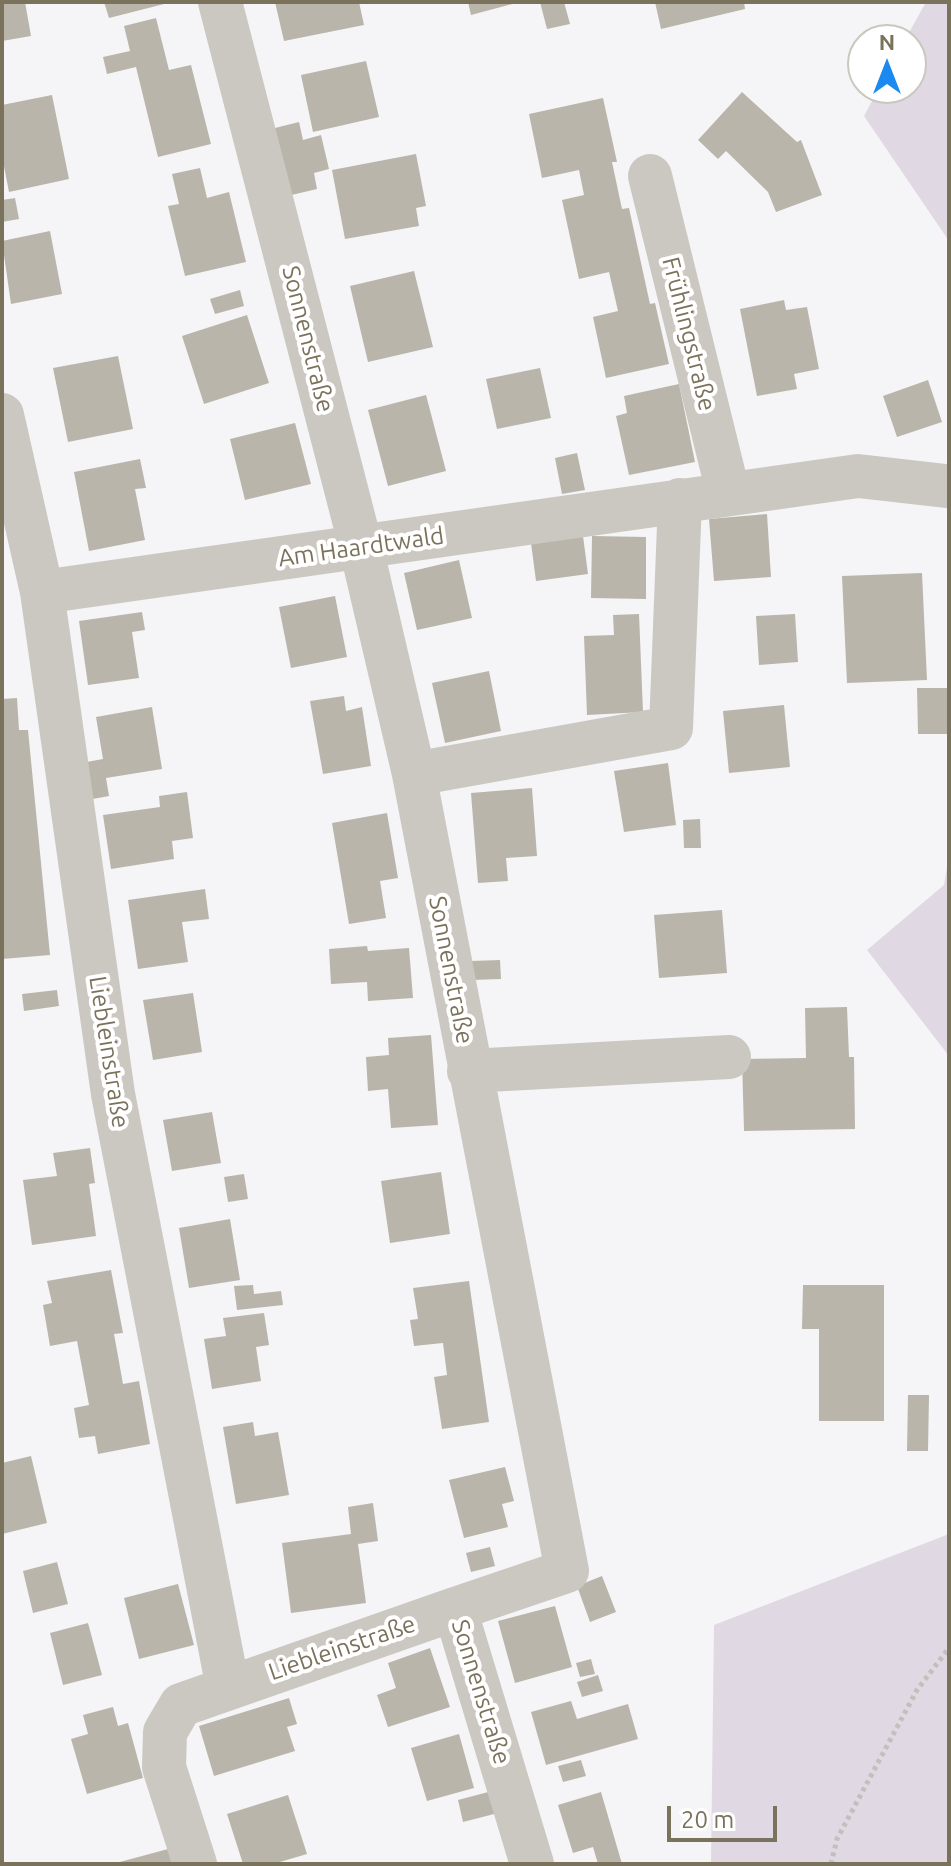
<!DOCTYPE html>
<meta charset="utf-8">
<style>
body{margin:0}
#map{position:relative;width:951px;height:1866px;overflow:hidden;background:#f5f4f7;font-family:Ubuntu,sans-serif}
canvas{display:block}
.frame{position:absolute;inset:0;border:4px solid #7b725c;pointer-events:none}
.north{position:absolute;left:847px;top:24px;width:80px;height:80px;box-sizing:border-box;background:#fff;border:2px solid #cac7be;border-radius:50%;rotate:0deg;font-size:22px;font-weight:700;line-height:32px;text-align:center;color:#7b725c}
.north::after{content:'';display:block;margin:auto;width:28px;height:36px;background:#1b8af0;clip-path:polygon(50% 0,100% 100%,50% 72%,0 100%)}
.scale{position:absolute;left:667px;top:1806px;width:110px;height:36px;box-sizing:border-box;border:4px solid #7b725c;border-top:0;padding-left:10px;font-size:24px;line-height:28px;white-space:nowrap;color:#7b725c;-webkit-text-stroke:6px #fff;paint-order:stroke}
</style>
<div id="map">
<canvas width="951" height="1866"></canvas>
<div class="frame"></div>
<div class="north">N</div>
<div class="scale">20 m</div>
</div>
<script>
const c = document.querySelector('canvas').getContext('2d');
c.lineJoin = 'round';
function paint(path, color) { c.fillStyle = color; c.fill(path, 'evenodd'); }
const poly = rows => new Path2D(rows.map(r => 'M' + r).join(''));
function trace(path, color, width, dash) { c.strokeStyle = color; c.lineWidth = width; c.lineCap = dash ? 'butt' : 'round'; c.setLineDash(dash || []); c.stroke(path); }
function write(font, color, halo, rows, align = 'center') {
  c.font = font + ' Ubuntu,sans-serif'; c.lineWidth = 8; c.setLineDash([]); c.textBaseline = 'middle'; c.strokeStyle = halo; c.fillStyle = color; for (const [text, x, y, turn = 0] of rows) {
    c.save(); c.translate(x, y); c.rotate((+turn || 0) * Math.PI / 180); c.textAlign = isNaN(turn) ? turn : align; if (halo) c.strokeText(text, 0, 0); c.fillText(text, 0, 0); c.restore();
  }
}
const green = poly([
 [926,2,949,2,949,241,864,116,879,88,911,88,911,40,905,40],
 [949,856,949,1056,867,950,944,885],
 [949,1534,949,1864,711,1864,714,1625]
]);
const building = poly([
 [2,2,25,2,31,36,2,41],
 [104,2,168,2,168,3,109,18],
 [275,2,359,2,364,25,284,41],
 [468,2,516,2,516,3,471,15],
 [540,2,564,2,570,24,547,29],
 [655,2,744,2,745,9,661,29],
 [156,18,169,70,191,65,211,144,158,157,136,67,107,74,103,57,130,51,124,26],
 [366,61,379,117,313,132,301,75],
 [742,92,797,142,801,140,822,195,776,212,768,192,726,151,718,159,698,140],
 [52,95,69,179,9,192,2,156,2,105],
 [603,98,617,162,612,162,622,209,629,208,650,304,655,303,669,364,606,378,593,317,618,311,609,272,579,279,562,200,584,195,579,170,542,178,529,114],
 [299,122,303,140,321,135,329,169,314,173,317,189,283,197,267,130],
 [416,154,426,206,416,208,419,226,345,239,332,170],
 [200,168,207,198,229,192,246,262,185,276,168,206,179,204,172,174],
 [15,198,19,219,2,222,2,200],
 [50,231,62,294,11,304,2,241],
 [414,271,433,347,368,362,350,286],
 [240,290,244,306,215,314,210,299],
 [784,300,786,310,807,307,819,369,794,374,797,389,757,396,740,309],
 [247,315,269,383,204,404,182,336],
 [118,356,133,429,68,442,53,368],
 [540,368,551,418,497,429,486,379],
 [928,380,942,422,897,437,883,396],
 [679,384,695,462,629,475,616,416,627,413,624,396],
 [426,395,446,471,388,486,368,410],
 [295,423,311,484,245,500,230,439],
 [577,453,585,490,562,494,555,458],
 [140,459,146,488,135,489,145,540,89,551,74,472],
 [767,514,771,577,714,581,709,519],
 [583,536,588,574,536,581,531,543],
 [592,536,646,537,646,599,591,598],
 [459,560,472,618,417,630,404,573],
 [922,573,927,680,847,683,842,576],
 [335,596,347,657,291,668,279,607],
 [142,612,145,630,132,632,139,678,88,685,79,621],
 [639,614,643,712,587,715,584,636,614,635,613,615],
 [795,614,798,662,759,665,756,616],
 [489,671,501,731,445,743,432,683],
 [917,688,949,688,949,734,918,734],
 [344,696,346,711,362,707,371,766,323,774,310,701],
 [17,698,19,730,28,730,50,955,2,959,2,699],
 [784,705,790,767,729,773,723,711],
 [152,707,162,769,106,778,109,796,87,800,81,763,103,759,96,717],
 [668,763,676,825,624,832,614,771],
 [532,788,537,856,506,858,508,881,478,883,471,793],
 [187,792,193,838,172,841,174,859,111,869,103,815,160,807,159,796],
 [387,813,398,878,380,881,386,918,349,924,332,823],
 [700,819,701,848,684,848,683,820],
 [205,889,209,919,182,922,188,962,138,969,128,900],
 [722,910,727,973,659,978,654,915],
 [367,946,368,951,409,948,413,998,368,1001,367,982,331,984,329,949],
 [500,960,501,979,472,980,471,961],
 [57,990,59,1006,24,1011,22,994],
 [193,993,202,1052,153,1060,143,1000],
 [847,1007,849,1057,854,1057,855,1129,744,1131,742,1059,806,1058,805,1008],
 [431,1035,438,1125,391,1128,388,1089,368,1091,366,1057,389,1055,388,1038],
 [212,1112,221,1163,172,1171,163,1120],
 [90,1148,95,1183,89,1184,96,1236,32,1245,23,1180,57,1176,53,1153],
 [441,1172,450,1234,390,1243,381,1181],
 [244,1174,248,1199,228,1202,224,1177],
 [230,1219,240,1280,189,1288,179,1228],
 [111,1270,123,1333,114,1334,123,1384,139,1381,150,1444,98,1454,95,1436,79,1438,74,1408,89,1405,77,1341,50,1346,43,1305,52,1303,47,1281],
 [469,1281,489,1422,442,1429,434,1377,447,1375,443,1343,414,1346,410,1320,418,1319,413,1288],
 [253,1285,254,1294,281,1291,283,1305,237,1310,234,1286],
 [803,1285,884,1285,884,1421,819,1421,819,1329,802,1329],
 [264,1313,269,1345,256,1347,261,1381,212,1389,204,1339,226,1336,223,1318],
 [908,1395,929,1395,928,1451,907,1451],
 [253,1422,255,1436,278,1432,289,1495,236,1504,223,1427],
 [31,1456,47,1523,2,1534,2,1463],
 [505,1467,514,1501,502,1504,508,1527,464,1538,449,1480],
 [373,1503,378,1541,358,1544,366,1603,291,1613,282,1543,351,1534,348,1507],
 [490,1547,495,1566,471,1572,466,1553],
 [57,1562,68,1604,33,1613,23,1571],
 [602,1576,616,1612,590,1622,577,1586],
 [178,1584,194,1645,139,1659,124,1598],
 [555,1606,572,1667,515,1683,498,1621],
 [88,1623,102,1675,63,1685,50,1633],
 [430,1648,450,1707,388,1727,377,1695,396,1688,388,1663],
 [591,1659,595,1674,580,1677,576,1663],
 [598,1675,603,1691,582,1697,577,1682],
 [289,1698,297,1724,287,1727,295,1751,214,1776,199,1726],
 [571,1701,577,1719,628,1704,638,1739,546,1765,531,1712],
 [113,1707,118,1726,128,1723,143,1778,87,1794,71,1739,88,1734,83,1715],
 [459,1734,474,1788,427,1801,411,1748],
 [581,1760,586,1776,563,1782,558,1766],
 [492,1791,498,1813,463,1822,458,1800],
 [601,1792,622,1864,598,1864,593,1847,573,1853,558,1805],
 [288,1795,307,1854,273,1864,243,1864,227,1814],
 [168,1849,172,1864,116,1864,116,1863]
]);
const path = poly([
 [831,1864,837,1839,917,1690,949,1648]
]);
const minor = poly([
 [220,2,361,547,414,774,567,1571,455,1609,532,1864],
 [650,176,728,492],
 [2,415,42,592,113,1094,228,1688],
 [42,592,858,476,946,486],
 [414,774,671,728,680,500],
 [469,1071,729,1057],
 [195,1864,164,1767,165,1732,181,1705,455,1609]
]);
const streetNames = [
 ["Frühlingstraße",689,334,76],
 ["Sonnenstraße",308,339,76],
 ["Am Haardtwald",361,547,-8],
 ["Sonnenstraße",451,970,79],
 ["Liebleinstraße",109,1052,81],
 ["Liebleinstraße",342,1648,-19],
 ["Sonnenstraße",481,1692,73]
];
paint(green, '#e0d8e2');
paint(building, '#bab5ab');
trace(path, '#c2c0bc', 5, [4, 4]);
trace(minor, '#cbc8c2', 44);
write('24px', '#7b725c', '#fff', streetNames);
</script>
